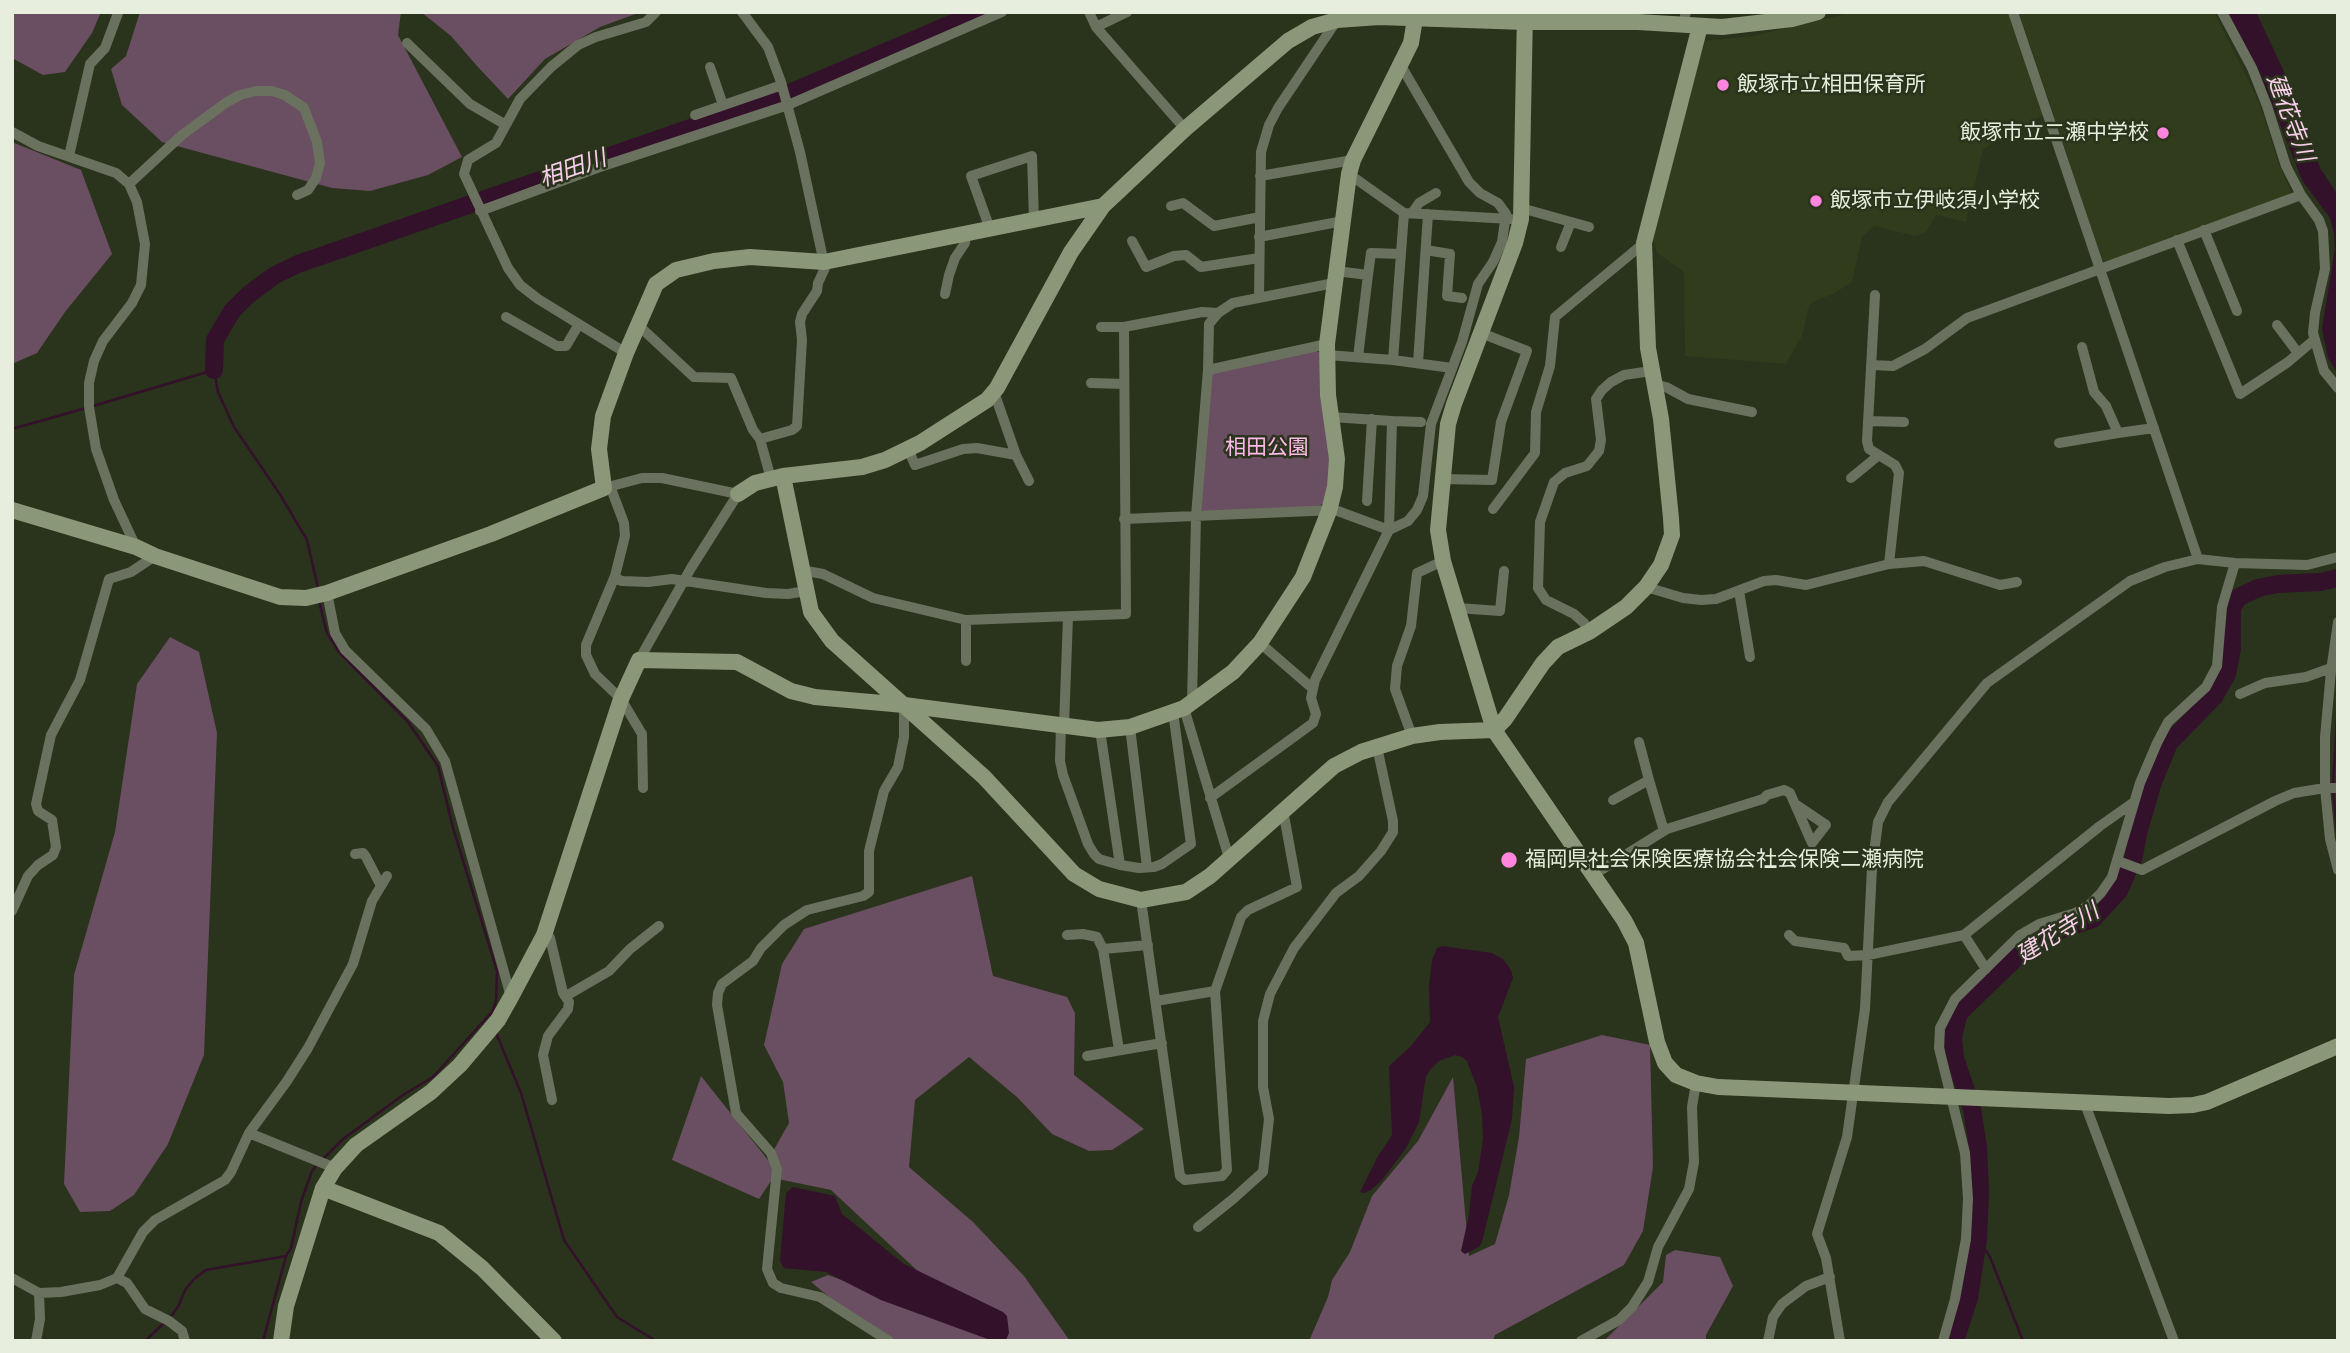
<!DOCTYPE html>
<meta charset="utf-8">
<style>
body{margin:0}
#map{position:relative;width:2350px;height:1353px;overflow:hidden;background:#2a331b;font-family:Rubik,sans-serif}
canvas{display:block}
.frame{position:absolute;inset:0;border:14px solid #e7eede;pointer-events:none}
</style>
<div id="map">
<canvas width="2350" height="1353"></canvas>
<div class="frame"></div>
</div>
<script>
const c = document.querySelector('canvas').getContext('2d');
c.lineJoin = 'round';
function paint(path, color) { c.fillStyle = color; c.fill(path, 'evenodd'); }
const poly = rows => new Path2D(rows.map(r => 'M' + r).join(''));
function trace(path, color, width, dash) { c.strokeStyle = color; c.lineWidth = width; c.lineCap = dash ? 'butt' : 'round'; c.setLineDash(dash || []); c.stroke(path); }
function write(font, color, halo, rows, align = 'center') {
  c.font = font + ' Rubik,"Noto Sans JP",sans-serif'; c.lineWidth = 5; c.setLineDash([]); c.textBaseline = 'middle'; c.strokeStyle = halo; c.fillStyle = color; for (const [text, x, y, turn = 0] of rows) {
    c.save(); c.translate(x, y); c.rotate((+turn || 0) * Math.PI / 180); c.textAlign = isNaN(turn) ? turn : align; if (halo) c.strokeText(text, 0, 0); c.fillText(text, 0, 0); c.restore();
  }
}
const built = poly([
 [1853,12,2009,12,2045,114,1983,149,1966,222,1936,215,1926,232,1921,234,1915,236,1874,226,1862,237,1852,282,1835,293,1811,303,1807,312,1803,334,1786,364,1685,356,1684,272,1657,253,1653,237,1703,41,1753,36],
 [2019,12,2214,12,2259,102,2279,165,2291,191,2289,194,2105,262,2102,260]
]);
const green = poly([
 [12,12,101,12,92,33,65,72,43,75,12,58],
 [140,12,401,12,398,35,462,157,428,175,370,191,332,188,162,142,122,105,111,69,126,56],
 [421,12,641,12,600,27,545,59,508,99,477,66,451,36],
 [12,142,81,170,112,254,65,312,37,353,12,364],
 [1315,351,1319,352,1321,357,1332,464,1326,502,1314,509,1204,512,1200,509,1211,374],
 [170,637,199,652,217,733,204,1055,168,1144,134,1195,110,1211,80,1212,64,1184,74,975,115,832,137,684],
 [972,876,993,976,1067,997,1075,1013,1074,1075,1144,1129,1112,1150,1089,1151,1052,1134,1017,1097,969,1057,915,1100,909,1167,973,1222,1024,1276,1070,1341,882,1341,811,1282,828,1275,983,1332,831,1190,773,1178,759,1199,672,1160,701,1076,768,1160,789,1123,783,1082,764,1045,782,964,804,929],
 [1602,1035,1650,1045,1653,1167,1643,1231,1624,1265,1495,1335,1493,1341,1309,1341,1328,1297,1332,1280,1350,1252,1372,1196,1418,1141,1453,1077,1469,1256,1495,1244,1509,1195,1519,1137,1526,1059],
 [1675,1250,1720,1257,1733,1286,1706,1335,1706,1341,1604,1341,1663,1282,1666,1255]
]);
const water = poly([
 [2228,12,2256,12,2287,78,2320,168,2338,195,2338,374,2328,358,2322,329,2335,248,2334,233,2330,218,2302,180,2259,71],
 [1442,946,1492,953,1504,960,1511,970,1513,978,1498,1017,1514,1087,1512,1119,1482,1242,1479,1247,1465,1254,1461,1251,1469,1215,1472,1186,1478,1172,1483,1139,1482,1114,1477,1087,1467,1061,1462,1057,1455,1055,1439,1061,1430,1070,1426,1076,1419,1122,1406,1148,1382,1180,1371,1190,1364,1193,1360,1192,1378,1156,1392,1135,1389,1066,1411,1046,1430,1022,1429,986,1432,960,1437,948],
 [793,1187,835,1196,842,1214,904,1264,1003,1312,1007,1316,1009,1333,1006,1340,993,1341,881,1300,826,1272,784,1268,780,1261,786,1193]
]);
const stream = poly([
 [93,406,214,370,218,392,234,427,281,496,307,540,318,588],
 [12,429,86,408],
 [319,601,327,633,339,652,408,722,438,766,453,828,497,971,496,1001,491,1016],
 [2333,784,2338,705],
 [2333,791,2338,839],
 [496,1033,521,1093,564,1240,617,1317,656,1341],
 [322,1160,343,1139,403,1095,433,1077,490,1014],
 [1978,1239,1990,1257,2023,1341],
 [169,1319,179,1305,185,1290,194,1279,206,1270,286,1256],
 [145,1341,164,1323],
 [263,1341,286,1256,291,1248,301,1202,312,1171,317,1165]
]);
const river = poly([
 [214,370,215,340,232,311,248,295,275,275,298,264,780,97,979,12],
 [1955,1341,1969,1298,1978,1239,1980,1192,1978,1147,1972,1109,1955,1058,1953,1036,1959,1013,2024,950,2060,930,2093,919,2119,891,2134,856,2138,833,2153,782,2169,743,2214,697,2227,674,2232,649,2232,607,2239,597,2258,588,2278,584,2320,582,2338,578]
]);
const street = poly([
 [742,12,768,47,781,82,800,152,825,268,818,283,817,291,802,314,800,322,802,340,797,426,792,430,760,439],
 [1089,12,1096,27,1185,129],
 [2013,12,2198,559],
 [2222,12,2252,68,2267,106,2286,166,2301,195,2319,220,2323,231,2325,269,2315,313,2313,333,2324,371,2338,388],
 [1683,24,1686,12],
 [1096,27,1127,12],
 [407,43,470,104,506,125],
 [710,67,723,105],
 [695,115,782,85],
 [12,132,38,146,116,173,129,184,137,202,145,244,141,285,132,303,103,341,94,361,89,383,89,407,96,449,114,500,136,547],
 [69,156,90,64,105,48,118,13],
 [1349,174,1404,213,1511,219],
 [1260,176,1353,160],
 [129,184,182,135,227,102,240,95,256,91,272,91,285,95,304,108,317,142,320,163,316,178,308,190,297,195],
 [1171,206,1183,203,1214,226,1260,217],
 [1521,208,1589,227],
 [480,211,597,168,788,105,1002,12],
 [1412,213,1419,203,1436,193],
 [990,229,971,176,1032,156,1034,220],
 [2204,230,2237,311],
 [1259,237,1343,221],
 [2177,240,2240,394,2288,362,2314,340],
 [1132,241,1146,267,1174,256,1186,255,1201,267,1259,258],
 [1561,247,1571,222],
 [1426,250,1450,254,1447,296,1462,298],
 [1336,271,1368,275,1358,357],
 [1368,275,1371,253,1401,254],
 [945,294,949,275,955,258,965,243,966,234],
 [1259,297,1261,152,1269,125,1278,108,1337,20],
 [506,317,557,346,566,346,579,324],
 [638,325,694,377,731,378,753,430,760,439,771,479],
 [2277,325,2298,353],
 [1101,327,1124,327],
 [2082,347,2094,392,2106,406,2118,433,2154,428],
 [626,353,538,299,520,285,508,268,464,174,468,160,496,143,520,99,551,67,578,45,596,37,646,22,656,12],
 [1327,355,1393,360,1452,368],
 [1393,360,1404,213],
 [1418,363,1428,214],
 [1871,365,1893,366,1925,349,1967,318,2301,195],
 [1208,370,1327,344],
 [1091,383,1124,384],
 [1654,384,1666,387,1688,399,1752,412],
 [994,392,1016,455,1029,481],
 [1331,417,1392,421],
 [1868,421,1904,422],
 [2059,443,2118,433],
 [908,449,915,465,963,449,977,448,1016,455],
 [1851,478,1879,455],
 [1441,479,1492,480,1501,422,1527,351,1481,333],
 [610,486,624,523,625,536,615,576,586,645,586,655,595,674,621,699,642,734,643,788],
 [604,488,642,478,662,478,738,494,691,568,639,660],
 [1367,501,1372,419],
 [1493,509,1535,453,1536,412,1550,366,1555,317,1644,243],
 [1124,519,1335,510,1389,530,1408,521,1417,510,1423,496,1431,424,1462,342,1478,284,1493,262,1502,242,1506,214,1498,203,1480,193,1469,182,1400,64],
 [1889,564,1924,561,2000,585,2017,582],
 [801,570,823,574,873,598,966,620],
 [614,578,622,581,648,582,672,579,766,593,788,594,806,591],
 [1646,587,1683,598,1701,600,1716,599,1764,581,1776,580,1806,585,1889,564,1899,473,1895,465,1869,449,1867,441,1875,295],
 [1739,591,1750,657],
 [327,593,335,633,345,650,426,729,445,761,511,997],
 [1457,608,1500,611,1504,571],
 [2338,622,2331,671,2325,737,2325,788,2330,839,2338,870],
 [1589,632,1584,623,1574,614,1546,600,1538,588,1540,522,1554,482,1565,473,1587,466,1599,451,1601,440,1596,399,1602,390,1611,382,1624,375,1651,371],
 [1260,643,1312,688],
 [966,661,966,620,1126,614,1124,327,1202,312,1218,313],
 [2240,694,2265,683,2306,677,2331,668],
 [1192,703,1196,516,1208,370,1209,324,1218,313,1233,303,1334,283],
 [1184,708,1229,858],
 [1061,725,1060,761,1063,775,1088,844,1094,854,1099,859,1120,865,1139,868,1154,867,1162,864,1191,844,1173,712],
 [1064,726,1068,617],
 [1130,727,1147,867],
 [1100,730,1120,865],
 [1412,736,1395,689,1397,666,1411,626,1417,573,1443,561],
 [1639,742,1649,780],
 [1210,798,1313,723,1316,714,1311,698,1315,680,1389,530,1392,421,1421,422],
 [1613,800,1649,780,1664,831],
 [355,854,363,853,366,857,381,886],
 [2118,861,2142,870,2275,801,2294,793,2325,788,2338,788],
 [1593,875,1667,829,1763,799,1767,795,1784,790,1790,793,1812,843,1826,825,1795,804],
 [1141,900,1180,1176,1185,1180,1222,1176,1227,1170,1215,991,1241,917,1248,910,1297,887,1283,810],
 [12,911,28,876,38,865,53,855,56,847,52,820,38,811,36,804,51,735,80,680,109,579,131,572,155,556],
 [545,930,550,938,563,993,569,1002,568,1009,548,1036,543,1055,552,1100],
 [1067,935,1083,934,1097,937,1103,949,1148,945],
 [1789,935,1795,941,1844,948,1848,956,1868,955,1964,935,2100,826,2134,802],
 [1964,935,1986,969],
 [1103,949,1119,1050],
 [566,996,609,971,630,949,659,926],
 [1156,1001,1215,991],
 [1087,1056,1162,1043],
 [2085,1104,2174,1341],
 [249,1133,335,1168],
 [1198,1227,1233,1199,1263,1172,1269,1119,1263,1087,1263,1021,1270,994,1294,948,1336,893,1359,876,1381,851,1393,832,1393,821,1377,747],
 [12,1278,39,1293,61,1292,100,1285,117,1278,143,1232,155,1220,225,1180,231,1172,249,1133,287,1081,308,1048,353,964,372,901,387,876],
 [117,1278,127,1283,145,1309,169,1321,182,1331,185,1341],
 [36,1341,40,1319,39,1293],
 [889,1341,820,1297,781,1288,773,1283,767,1269,777,1169,771,1153,736,1113,717,1005,718,993,722,984,753,961,761,948,784,925,807,910,863,896,869,892,869,851,884,791,898,767,904,737,904,705],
 [1581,1341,1619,1320,1632,1307,1648,1282,1658,1247,1689,1189,1694,1162,1692,1107,1696,1083],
 [1768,1341,1773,1317,1782,1304,1806,1286,1830,1277],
 [1840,1341,1826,1258,1817,1234,1847,1137,1865,1009,1872,868,1878,822,1888,802,1987,683,2130,581,2165,567,2198,559,2235,563,2307,565,2338,557],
 [1943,1341,1955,1299,1966,1239,1968,1199,1965,1153,1939,1048,1940,1028,1955,999,2020,935,2039,924,2075,913,2088,906,2101,893,2112,877,2140,783,2157,743,2168,722,2206,687,2217,666,2222,607,2235,563]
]);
const secondary = poly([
 [1525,12,1521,219,1515,243,1454,404,1448,424,1438,530,1443,561,1494,730,1624,920,1636,943,1657,1042,1665,1063,1676,1075,1696,1083,1718,1087,2169,1106,2193,1105,2207,1102,2338,1046],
 [783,476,811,612,832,641,984,777,1074,874,1099,889,1141,900,1186,892,1210,876,1334,766,1361,752,1412,736,1440,732,1494,730,1505,719,1543,663,1558,647,1589,632,1626,607,1646,587,1661,565,1672,535,1671,518,1661,419,1648,348,1644,243,1700,26],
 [738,494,755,483,783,476,862,467,885,460,920,443,987,400,997,388,1071,252,1103,206,1185,129,1288,41,1312,27,1337,20,1379,17,1525,22,1638,22,1722,27,1792,19,1818,12],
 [12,510,136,547,155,556,280,597,306,598,327,593,491,534,604,488,599,449,603,416,626,353,656,284,676,270,714,261,750,257,824,262,1103,206],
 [323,1188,439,1233,482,1268,554,1341],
 [281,1341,286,1306,323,1188,335,1168,356,1145,431,1092,460,1065,498,1020,511,997,544,935,621,699,639,660,737,662,791,691,815,697,904,705,1098,730,1130,727,1184,708,1233,672,1260,643,1303,577,1329,511,1335,487,1337,459,1328,395,1327,344,1349,174,1353,160,1411,43,1415,19]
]);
const markers = [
 [1723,85,7,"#ff85de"],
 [2163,133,7,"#ff85de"],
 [1816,201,7,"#ff85de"],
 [1509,860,9,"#ff85de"]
];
const poiNames = [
 ["飯塚市立相田保育所",1737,85],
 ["飯塚市立二瀬中学校",2149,133,"right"],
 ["飯塚市立伊岐須小学校",1830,201],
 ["福岡県社会保険医療協会社会保険二瀬病院",1525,860]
];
const parkNames = [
 ["相田公園",1267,448]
];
const waterNames = [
 ["建花寺川",2290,118,69],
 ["相田川",573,169,-19],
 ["建花寺川",2058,934,-32]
];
paint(built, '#313c1d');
paint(green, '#6a4e61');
paint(water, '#33112b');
trace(stream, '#33112b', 2.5);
trace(river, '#33112b', 18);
trace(street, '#6a725f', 10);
trace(secondary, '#8b9779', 16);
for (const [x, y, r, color] of markers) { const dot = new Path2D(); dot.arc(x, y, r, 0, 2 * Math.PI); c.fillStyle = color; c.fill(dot); trace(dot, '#2a331b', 2.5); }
write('21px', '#e7eede', '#2a331b', poiNames, 'left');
write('21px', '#febbe9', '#2a331b', parkNames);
write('italic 23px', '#f8cfeb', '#2a331b', waterNames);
</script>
